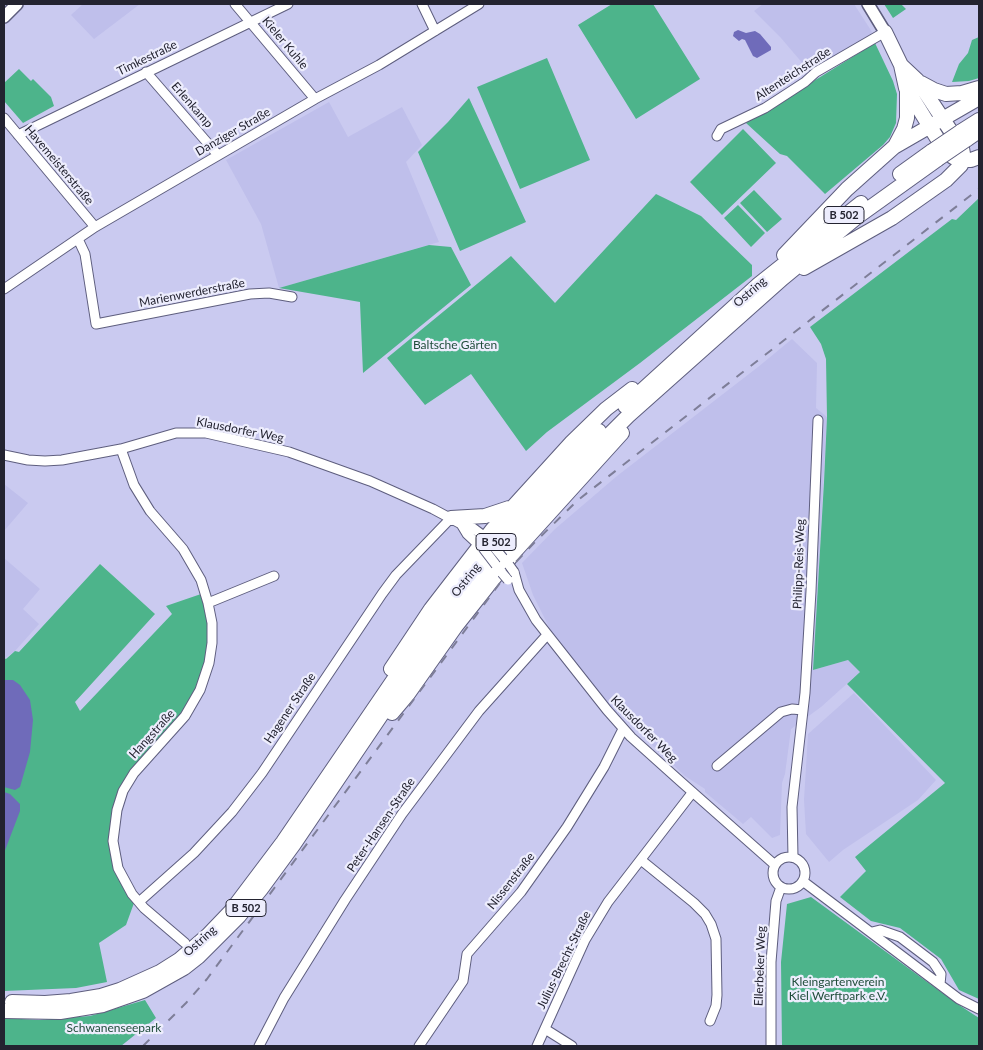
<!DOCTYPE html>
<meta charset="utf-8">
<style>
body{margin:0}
#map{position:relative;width:983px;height:1050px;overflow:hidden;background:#cacaf0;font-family:Lato,sans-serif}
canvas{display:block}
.frame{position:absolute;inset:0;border:5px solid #232330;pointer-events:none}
</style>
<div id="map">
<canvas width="983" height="1050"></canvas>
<div class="frame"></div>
</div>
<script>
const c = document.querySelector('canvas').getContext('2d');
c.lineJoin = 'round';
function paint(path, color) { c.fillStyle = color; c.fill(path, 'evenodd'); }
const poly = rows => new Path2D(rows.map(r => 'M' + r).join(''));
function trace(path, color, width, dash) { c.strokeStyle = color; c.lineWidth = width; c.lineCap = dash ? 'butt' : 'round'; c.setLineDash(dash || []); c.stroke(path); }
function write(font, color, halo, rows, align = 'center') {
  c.font = font + ' Lato,sans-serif'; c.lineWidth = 4.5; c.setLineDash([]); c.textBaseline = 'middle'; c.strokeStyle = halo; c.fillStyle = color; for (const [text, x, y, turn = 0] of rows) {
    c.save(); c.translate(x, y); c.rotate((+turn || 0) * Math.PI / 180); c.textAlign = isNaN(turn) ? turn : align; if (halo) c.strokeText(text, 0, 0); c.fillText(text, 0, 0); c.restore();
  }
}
const built = poly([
 [83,4,140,4,94,39,71,15],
 [763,4,854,4,872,32,870,36,810,72,781,38,754,11],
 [329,102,348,137,402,107,422,145,406,162,439,242,279,288,261,224,226,160],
 [792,339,817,363,816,408,827,417,813,670,848,660,860,672,821,707,791,729,785,774,782,783,780,835,772,838,751,817,743,824,705,792,705,789,685,776,608,703,555,639,533,595,522,563,555,529,617,476,758,367],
 [4,484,28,503,4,531],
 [4,558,40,589,23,609,39,624,15,651,5,658,4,657],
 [854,693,936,780,918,800,843,850,829,862,806,834,804,800,808,734]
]);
const green = poly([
 [612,4,653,4,700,79,636,119,578,25],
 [884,4,901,4,906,9,893,18],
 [979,37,979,78,969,81,952,82,959,64,968,53,972,40],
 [875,43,893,81,897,94,896,123,890,137,883,145,825,194,787,156,780,154,746,123],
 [547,58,590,160,520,189,477,87],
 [19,69,31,81,33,79,51,97,54,106,23,123,4,101,4,83],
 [469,98,526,222,460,251,418,152,448,122],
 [743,129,776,163,722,215,690,182],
 [754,190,782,219,767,232,740,203],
 [656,194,701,216,752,265,752,276,640,363,547,432,526,451,471,374,425,405,387,358,511,256,555,303],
 [979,198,979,999,959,990,941,959,900,928,871,921,840,897,866,871,855,857,945,783,847,684,860,672,848,660,813,670,824,482,827,417,826,359,821,344,810,327,952,219,956,220],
 [738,205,765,233,751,247,724,218],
 [429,245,451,247,471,285,363,373,360,302,279,288],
 [100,564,155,614,75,702,80,711,172,614,166,606,201,594,208,621,207,656,197,687,183,712,130,771,121,788,112,811,111,840,134,903,126,925,99,943,107,982,76,988,4,991,4,658,6,659,15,651,19,652],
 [811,897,956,1003,979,1018,979,1046,782,1046,781,962,787,904],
 [145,1000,156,1018,121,1046,4,1046,4,1018,39,1020,90,1016]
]);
const water = poly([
 [738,30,746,33,755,31,760,34,771,47,771,50,757,58,753,56,745,40,742,39,739,41,733,36,734,32],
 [4,680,13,680,20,685,30,700,33,720,30,752,20,787,15,790,4,787],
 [4,792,10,794,20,804,20,811,4,853]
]);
const stream = poly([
 [4,790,4,787]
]);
const minor = poly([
 [235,4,315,99],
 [422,4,435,31],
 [146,72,218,155],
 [4,118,95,227],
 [18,135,288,4],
 [717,136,721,129,765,108,805,82,816,72,885,32],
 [78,239,85,254,96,324,250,294,269,293,292,297],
 [4,289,95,227,315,99,379,65,479,4],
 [121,449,134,485,150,511,183,549,201,580,208,603,212,623,212,643,209,663,200,690,185,716,134,773,123,791,117,810,113,841,118,868,132,894,144,908,185,943],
 [4,455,28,460,45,461,62,460,121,449,176,433,206,433,289,452,370,481,433,509,461,524,473,528,489,540],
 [461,524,467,534,482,548],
 [514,572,519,590,536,620,607,710,631,737,680,781,775,865],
 [208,603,274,576],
 [717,766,781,712,792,709,803,710],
 '773 873a16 16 0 1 1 32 0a16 16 0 1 1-32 0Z',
 [793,857,792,807,805,693,811,591,818,420],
 [641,860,694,903,705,914,711,924,716,939,717,995,716,1006,710,1021],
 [804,882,959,999,979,1009],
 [139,902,194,853,232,812,262,773,382,594,396,575,451,518],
 [872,932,880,930,900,937,933,962,941,974,940,984],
 [545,1029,572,1046],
 [259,1046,284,998,345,900,402,814,479,711,547,635],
 [419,1046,463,981,467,954,521,892,567,827,604,767,623,729],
 [537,1046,585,940,608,902,692,793],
 [771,1046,771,962,776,901,781,887]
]);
const major = poly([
 [868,4,885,32],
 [4,17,17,4]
]);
const highway = poly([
 [885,32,901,65,906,88,945,151,953,157,962,160,971,160,979,157],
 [921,83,934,90,946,94,962,93,979,88],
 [960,132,979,120],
 [966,140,979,131],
 [895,146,904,129,907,118,907,91],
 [900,174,932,151],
 [784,255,847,189,894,147,979,98],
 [804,268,892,218,946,180,961,165,963,154,962,148,917,80,901,65],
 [625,406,759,284,861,203],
 [451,518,485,516,509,508],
 [391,669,431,609,492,530,572,442,606,409,632,389],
 [392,713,408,694,456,626,517,549,622,433],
 [12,1002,45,1003,71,1001,101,996,120,990,160,972,179,960,208,935,231,911,283,842,416,647,466,580,521,512,599,431],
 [4,1011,60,1012,103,1005,143,991,184,968,198,957,239,916,261,889,294,844,392,699,460,602,508,542,555,489,628,416,783,278,857,217,938,159]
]);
const rail = poly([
 [143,1046,186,1003,207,979,514,564,534,543,578,500,979,189]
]);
const minorBridge = poly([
 [489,541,503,558],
 [483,548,496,565],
 [509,565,514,572],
 [502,573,508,580]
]);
const highwayBridge = poly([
 [932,151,960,132],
 [938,159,966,140]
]);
const shields = [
 [844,215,40],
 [496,542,40],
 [246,908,40]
];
const shieldNames = [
 ["B 502",844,215],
 ["B 502",496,542],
 ["B 502",246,908]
];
const streetNames = [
 ["Kieler Kuhle",285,43,50],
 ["Timkestraße",147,58,-26],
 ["Altenteichstraße",793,74,-33],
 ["Erlenkamp",192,105,49],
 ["Danziger Straße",233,132,-30],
 ["Havemeisterstraße",59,165,50],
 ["Ostring",750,292,-41],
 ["Marienwerderstraße",192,293,-11],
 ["Klausdorfer Weg",240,430,11],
 ["Philipp-Reis-Weg",799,564,-88],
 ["Ostring",466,580,-52],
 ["Hagener Straße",290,708,-56],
 ["Klausdorfer Weg",644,729,45],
 ["Hangstraße",152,734,-48],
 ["Peter-Hansen-Straße",381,825,-56],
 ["Nissenstraße",511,881,-52],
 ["Ostring",200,941,-42],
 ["Julius-Brecht-Straße",564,960,-64],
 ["Ellerbeker Weg",760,966,-88]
];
const parkNames = [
 ["Baltsche Gärten",455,345],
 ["Kleingartenverein",838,982],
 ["Kiel Werftpark e.V.",838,996],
 ["Schwanenseepark",114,1028]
];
paint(built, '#bfbfeb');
paint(green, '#4db48b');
paint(water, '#6f6bba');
trace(stream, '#6f6bba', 2);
trace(minor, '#5e5e7e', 11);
trace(major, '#5e5e7e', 14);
trace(highway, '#5e5e7e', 16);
trace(minor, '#fff', 9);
trace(major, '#fff', 11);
trace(highway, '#fff', 14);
trace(rail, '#7e7e98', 2, [9, 9]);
trace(minorBridge, '#5e5e7e', 11, []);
trace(highwayBridge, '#5e5e7e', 16, []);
trace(minorBridge, '#fff', 9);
trace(highwayBridge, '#fff', 14);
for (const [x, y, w] of shields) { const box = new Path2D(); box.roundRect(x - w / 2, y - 8.5, w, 17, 4); c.fillStyle = '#ededfd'; c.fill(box); trace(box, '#232330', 1); }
write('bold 11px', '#232330', null, shieldNames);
write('12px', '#232330', '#ededfd', streetNames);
write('12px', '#204d3b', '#ededfd', parkNames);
</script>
